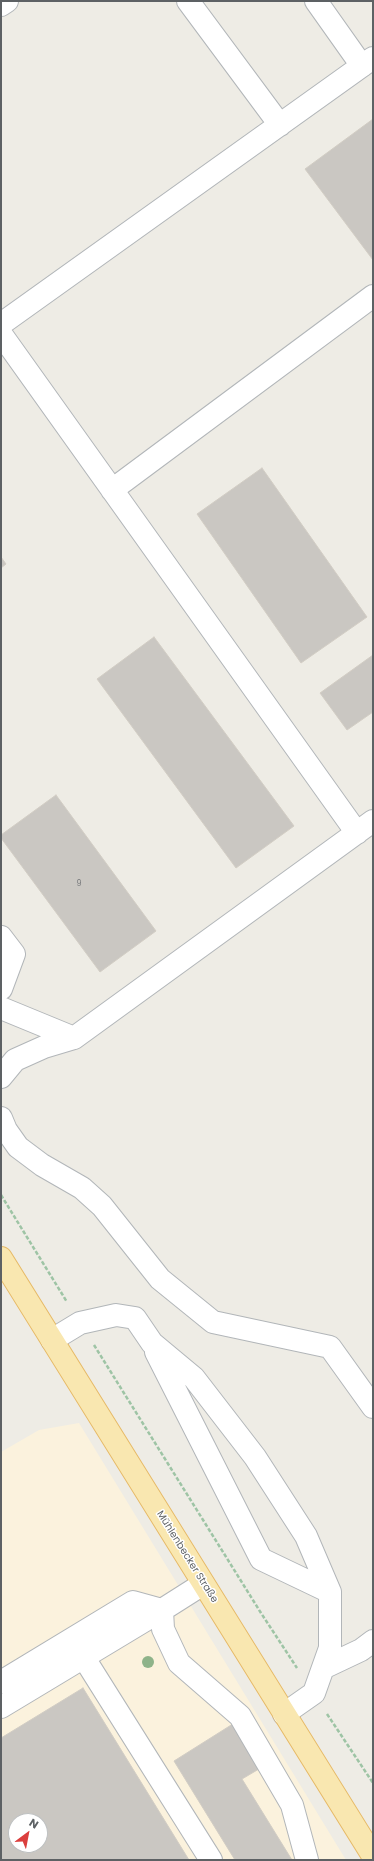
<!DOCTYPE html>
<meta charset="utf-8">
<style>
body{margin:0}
#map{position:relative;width:374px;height:1861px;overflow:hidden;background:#eeece5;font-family:Poppins,sans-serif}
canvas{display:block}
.frame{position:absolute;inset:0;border:2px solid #5d6164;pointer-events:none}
.north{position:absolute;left:8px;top:1813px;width:40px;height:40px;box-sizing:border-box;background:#fff;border:1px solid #bec0c1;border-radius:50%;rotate:32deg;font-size:11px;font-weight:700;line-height:16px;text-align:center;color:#5d6164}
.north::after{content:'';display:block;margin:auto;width:14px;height:18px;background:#db3f3e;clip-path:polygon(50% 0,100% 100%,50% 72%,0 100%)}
</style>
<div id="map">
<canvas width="374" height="1861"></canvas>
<div class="frame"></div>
<div class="north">N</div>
</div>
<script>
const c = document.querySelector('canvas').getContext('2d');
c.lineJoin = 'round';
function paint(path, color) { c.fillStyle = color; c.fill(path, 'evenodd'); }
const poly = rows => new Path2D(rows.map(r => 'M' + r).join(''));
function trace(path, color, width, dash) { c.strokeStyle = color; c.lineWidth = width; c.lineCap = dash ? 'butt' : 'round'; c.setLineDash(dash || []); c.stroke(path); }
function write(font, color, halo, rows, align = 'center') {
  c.font = font + ' Poppins,sans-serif'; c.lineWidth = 3; c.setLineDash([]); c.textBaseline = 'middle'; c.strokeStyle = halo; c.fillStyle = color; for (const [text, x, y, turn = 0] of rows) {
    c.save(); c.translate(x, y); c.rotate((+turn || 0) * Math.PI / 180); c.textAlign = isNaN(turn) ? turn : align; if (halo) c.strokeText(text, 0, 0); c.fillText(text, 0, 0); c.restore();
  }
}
const commercial = poly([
 [79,1423,346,1860,1,1860,1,1452,39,1430],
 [16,1821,40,1821,40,1845,16,1845]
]);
const building = poly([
 [373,119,373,260,305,169,373,119],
 [262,468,367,617,301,663,197,514,262,468],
 [1,557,6,564,1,568,1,557],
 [154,637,294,826,236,868,97,679,154,637],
 [373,655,373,712,347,730,320,693,373,655],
 [56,795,156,931,100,972,1,838,1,835,56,795],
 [83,1688,189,1860,1,1860,1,1738,83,1688],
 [16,1821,40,1821,40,1845,16,1845,16,1821],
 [236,1722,264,1766,242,1779,292,1860,235,1860,174,1761,236,1722]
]);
const path = poly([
 [1,1195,67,1302],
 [94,1345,261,1613,297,1668],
 [327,1714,373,1783]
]);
const minor = poly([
 [188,1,280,125],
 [316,1,362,66],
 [1,5,7,1],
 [1,324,373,58],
 [1,334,357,833],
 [112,490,373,296],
 [1,937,14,954,1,989],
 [1,1008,74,1038],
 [1,1077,15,1060,44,1047,74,1038,373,821],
 [1,1118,6,1130,18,1147,42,1165,82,1188,102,1206,160,1279,213,1322,330,1347,373,1407],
 [52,1340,80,1323,116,1315,135,1318,152,1343,194,1378,255,1457,306,1536,330,1592,330,1648,314,1693,284,1714],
 [156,1352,261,1559,330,1592],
 [162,1610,163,1629,179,1663,240,1716,292,1805,307,1860],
 [84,1658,211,1860],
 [323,1668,361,1650,373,1641],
 [1,1682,133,1602,162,1610,203,1584],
 [1,1707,162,1610]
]);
const major = poly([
 [1,1258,373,1856]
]);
const trees = [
 [148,1662]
];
const numberNames = [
 ["9",79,884]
];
const streetNames = [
 ["Mühlenbecker Straße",187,1557,58]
];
paint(commercial, '#fbf2dd');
paint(building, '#cac7c2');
trace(building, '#d2cdc4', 1);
trace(minor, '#b2b6b9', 24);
trace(major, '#e6b966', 24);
trace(path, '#9ec4a5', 2.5, [4, 2]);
trace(minor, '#fff', 22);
trace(major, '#f9e7b0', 22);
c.fillStyle = '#8eb389';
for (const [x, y] of trees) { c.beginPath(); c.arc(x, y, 6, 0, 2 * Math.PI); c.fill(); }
write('8px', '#787a7c', null, numberNames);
write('10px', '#5d6164', '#fff', streetNames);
</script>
